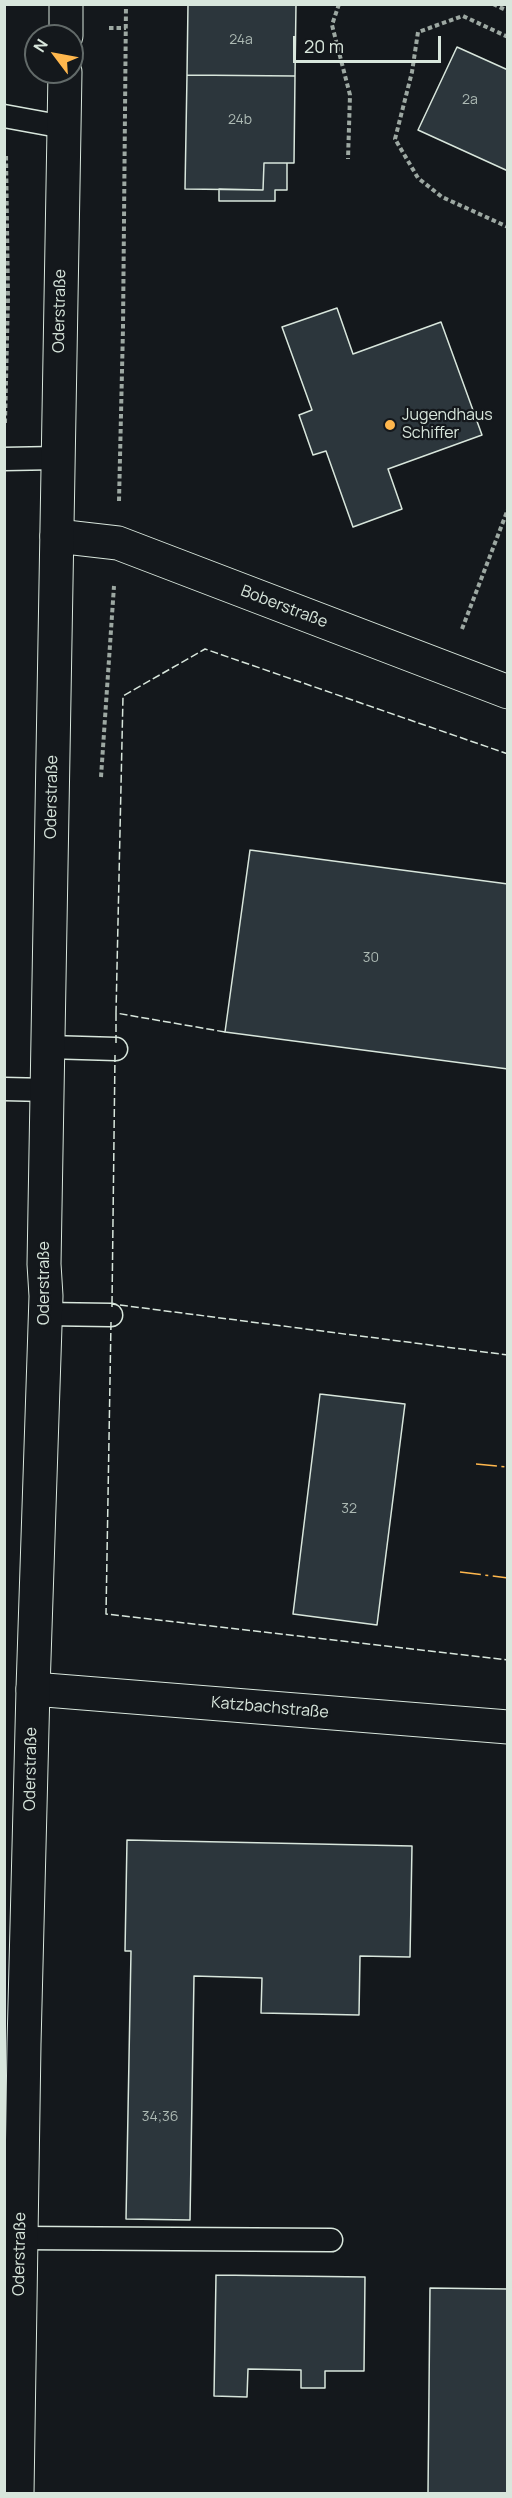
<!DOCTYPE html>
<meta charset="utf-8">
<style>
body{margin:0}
#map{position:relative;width:512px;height:2498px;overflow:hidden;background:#14181c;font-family:Manrope,sans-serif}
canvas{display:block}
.frame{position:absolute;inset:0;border:6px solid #d8e6dc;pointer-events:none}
.north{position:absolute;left:24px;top:24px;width:60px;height:60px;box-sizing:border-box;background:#14181c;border:2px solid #626a69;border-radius:50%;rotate:302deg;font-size:16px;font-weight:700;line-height:24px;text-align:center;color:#d8e6dc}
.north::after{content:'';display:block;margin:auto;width:21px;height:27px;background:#ffb74d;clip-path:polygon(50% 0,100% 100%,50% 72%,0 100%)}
.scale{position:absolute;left:293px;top:36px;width:148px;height:27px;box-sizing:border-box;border:3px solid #d8e6dc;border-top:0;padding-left:8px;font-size:18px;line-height:21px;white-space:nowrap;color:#d8e6dc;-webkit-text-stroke:4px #14181c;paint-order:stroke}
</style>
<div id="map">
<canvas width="512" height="2498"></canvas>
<div class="frame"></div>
<div class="north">N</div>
<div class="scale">20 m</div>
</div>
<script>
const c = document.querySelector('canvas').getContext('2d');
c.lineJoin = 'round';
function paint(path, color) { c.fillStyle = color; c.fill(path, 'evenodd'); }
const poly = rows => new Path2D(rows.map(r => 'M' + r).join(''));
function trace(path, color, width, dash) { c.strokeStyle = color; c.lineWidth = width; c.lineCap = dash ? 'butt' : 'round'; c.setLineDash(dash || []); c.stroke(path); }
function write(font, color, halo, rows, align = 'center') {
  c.font = font + ' Manrope,sans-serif'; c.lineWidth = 4.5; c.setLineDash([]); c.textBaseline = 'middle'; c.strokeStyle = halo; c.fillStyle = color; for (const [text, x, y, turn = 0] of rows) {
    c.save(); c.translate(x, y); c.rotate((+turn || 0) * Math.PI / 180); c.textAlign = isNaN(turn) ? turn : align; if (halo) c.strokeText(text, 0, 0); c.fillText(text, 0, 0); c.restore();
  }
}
const building = poly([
 [188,4,296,4,295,76,187,75,188,4],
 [457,47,508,70,508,171,418,130,457,47],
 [187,75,295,76,294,163,264,163,263,190,185,189,187,75],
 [264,163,287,163,287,190,275,190,275,201,219,201,219,189,263,190,264,163],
 [337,308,353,354,441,322,482,435,388,469,402,509,353,527,326,451,313,455,299,415,312,410,282,327,337,308],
 [250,850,508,884,508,1069,225,1032,250,850],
 [320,1394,405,1404,377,1625,293,1614,320,1394],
 [127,1840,412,1846,410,1957,360,1956,359,2015,261,2013,262,1978,194,1976,190,2220,126,2219,131,1951,125,1951,127,1840],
 [216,2275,365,2277,364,2371,325,2371,325,2388,301,2388,301,2370,248,2369,247,2397,214,2396,216,2275],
 [430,2288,508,2289,508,2494,428,2494,430,2288]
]);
const path = poly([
 [339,4,332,25,350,95,348,159],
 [493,4,508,11],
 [109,28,126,28],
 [508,37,463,16,418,32,412,72,395,139,418,178,442,197,508,227],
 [5,423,8,298,6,154],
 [119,501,123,328,126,4],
 [462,629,508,509],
 [101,777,114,586]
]);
const lane = poly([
 [4,116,64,127],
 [4,459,57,458],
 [48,1047,116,1049],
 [4,1089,48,1090],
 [45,1314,111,1315],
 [20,2238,331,2240]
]);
const street = poly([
 [57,536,118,543,508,692],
 [33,1689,508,1727]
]);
const secondary = poly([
 [66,36,66,4],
 [17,2494,24,2044,33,1689,46,1296,44,1264,65,72]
]);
const fence = poly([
 [225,1032,116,1013,123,696,205,649,508,754],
 [116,1043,116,1013],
 [112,1304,115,1055],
 [112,1307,112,1304,508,1355],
 [111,1322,106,1614,508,1660]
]);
const power = poly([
 [476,1464,508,1467],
 [460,1572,508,1578]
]);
const markers = [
 [390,425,6,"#ffb74d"]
];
const numberNames = [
 ["24a",241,40],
 ["2a",470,100],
 ["24b",240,120],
 ["30",371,958],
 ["32",349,1509],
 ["34;36",160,2117]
];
const streetNames = [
 ["Oderstraße",60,311,-89],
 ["Boberstraße",284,607,21],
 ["Oderstraße",52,797,-89],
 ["Oderstraße",45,1283,-90],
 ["Katzbachstraße",270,1708,5],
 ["Oderstraße",31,1769,-89],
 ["Oderstraße",20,2254,-89]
];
const poiNames = [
 ["Jugendhaus",402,416],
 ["Schiffer",402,434]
];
paint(building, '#2c363c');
trace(building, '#d8e6dc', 1.5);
trace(lane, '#d8e6dc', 25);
trace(street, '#d8e6dc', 35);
trace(secondary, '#d8e6dc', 35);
trace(path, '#9da8a2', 4, [4.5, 3]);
trace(lane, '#14181c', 22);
trace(street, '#14181c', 33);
trace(secondary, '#14181c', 33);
trace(fence, '#d8e6dc', 1.5, [8, 3]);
trace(power, '#ffb74d', 1.5, [21, 4.5, 3, 4.5]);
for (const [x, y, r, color] of markers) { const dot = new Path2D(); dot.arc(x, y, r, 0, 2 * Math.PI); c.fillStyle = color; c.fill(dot); trace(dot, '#14181c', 2); }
write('14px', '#adbab4', null, numberNames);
write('16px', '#d8e6dc', '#14181c', streetNames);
write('16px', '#d8e6dc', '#14181c', poiNames, 'left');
</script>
